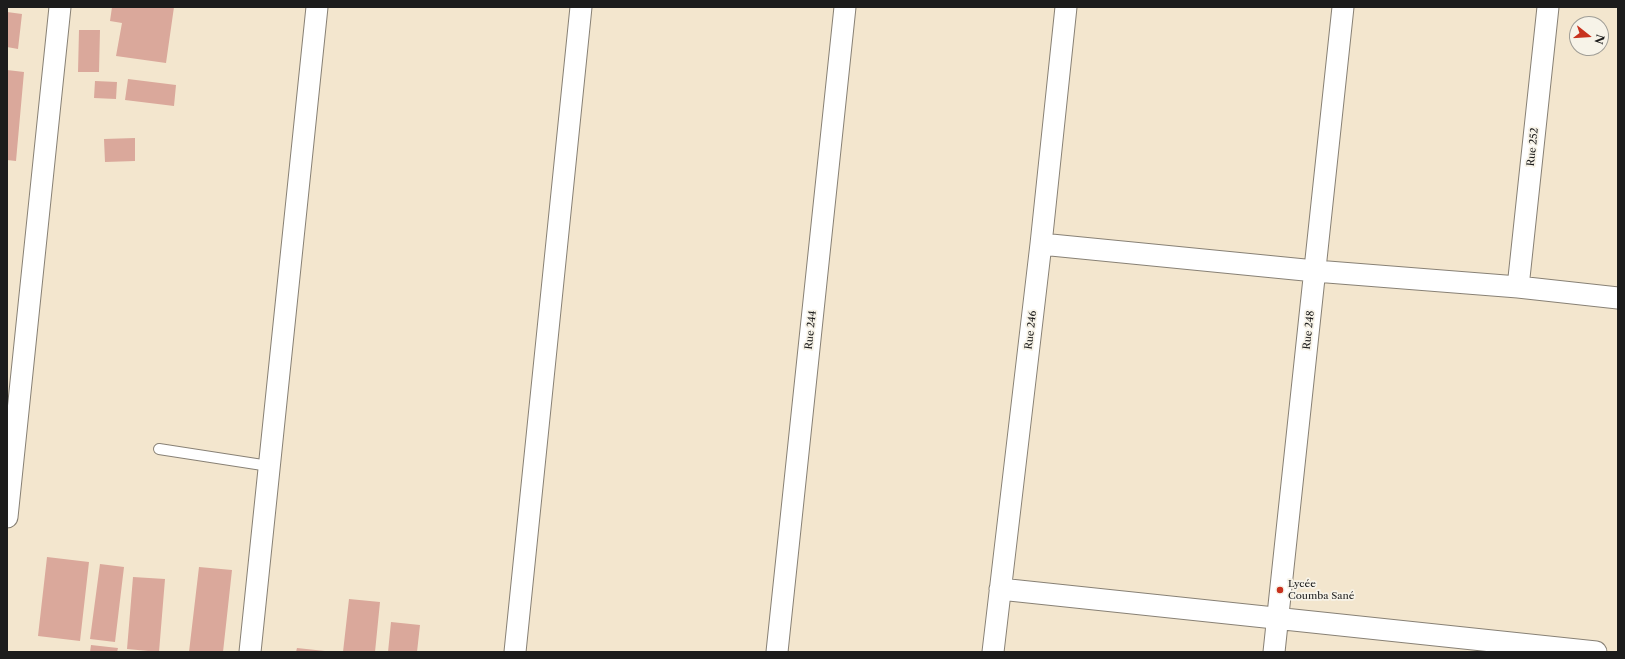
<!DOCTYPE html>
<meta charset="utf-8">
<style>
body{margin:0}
#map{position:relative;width:1625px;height:659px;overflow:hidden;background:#f3e6ce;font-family:"Libre Caslon Text",serif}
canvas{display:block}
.frame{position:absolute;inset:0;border:8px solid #1c1c1c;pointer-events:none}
.north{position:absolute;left:1569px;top:16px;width:40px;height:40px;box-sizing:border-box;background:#f7f3e8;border:1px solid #9f9d96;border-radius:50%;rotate:107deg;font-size:11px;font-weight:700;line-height:16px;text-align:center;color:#1c1c1c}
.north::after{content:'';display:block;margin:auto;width:14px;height:18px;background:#c8321e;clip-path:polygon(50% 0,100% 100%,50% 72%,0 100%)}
</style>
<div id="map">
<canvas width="1625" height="659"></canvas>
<div class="frame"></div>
<div class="north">N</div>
</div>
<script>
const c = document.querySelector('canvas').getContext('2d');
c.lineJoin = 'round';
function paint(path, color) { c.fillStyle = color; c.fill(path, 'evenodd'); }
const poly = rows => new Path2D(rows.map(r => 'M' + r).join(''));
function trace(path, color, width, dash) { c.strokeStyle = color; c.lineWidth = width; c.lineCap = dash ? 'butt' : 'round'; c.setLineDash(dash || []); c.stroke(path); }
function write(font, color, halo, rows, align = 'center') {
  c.font = font + ' "Libre Caslon Text",serif'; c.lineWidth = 3.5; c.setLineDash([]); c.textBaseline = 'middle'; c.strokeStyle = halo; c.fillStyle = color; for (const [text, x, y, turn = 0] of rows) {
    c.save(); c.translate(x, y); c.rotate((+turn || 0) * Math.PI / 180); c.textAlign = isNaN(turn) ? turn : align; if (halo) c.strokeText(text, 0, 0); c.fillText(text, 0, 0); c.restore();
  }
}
const building = poly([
 [112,7,174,7,166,63,116,56,122,23,110,21],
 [7,12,22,14,18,49,7,47],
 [79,30,100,30,99,72,78,72],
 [7,70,24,72,16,161,7,160],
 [128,79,176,85,174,106,125,100],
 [95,81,117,82,116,99,94,98],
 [135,138,135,161,105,162,104,139],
 [47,557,89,562,80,641,38,636],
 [100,564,124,567,115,642,90,639],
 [199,567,232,570,223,652,189,652],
 [133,577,165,579,159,652,127,649],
 [349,599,380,602,375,652,343,652],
 [391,622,420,625,417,652,388,652],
 [91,645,118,648,117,652,90,652],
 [297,648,325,651,325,652,296,652]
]);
const lane = poly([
 [159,449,269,466]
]);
const street = poly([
 [1041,244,1315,271,1518,287,1618,298],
 [1518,287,1548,7],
 [7,517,60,7],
 [1000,589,1596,652],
 [250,652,317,7],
 [515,652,581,7],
 [777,652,845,7],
 [993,652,1041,244,1066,7],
 [1274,652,1343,7]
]);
const markers = [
 [1280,590,4,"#c8321e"]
];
const streetNames = [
 ["Rue 252",1533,147,-84],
 ["Rue 244",811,330,-84],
 ["Rue 246",1031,330,-83],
 ["Rue 248",1309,330,-84]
];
const poiNames = [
 ["Lycée",1288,584],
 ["Coumba Sané",1288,596]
];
paint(building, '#daa89b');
trace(lane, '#888175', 12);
trace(street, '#888175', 23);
trace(lane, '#fff', 10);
trace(street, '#fff', 21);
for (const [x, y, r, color] of markers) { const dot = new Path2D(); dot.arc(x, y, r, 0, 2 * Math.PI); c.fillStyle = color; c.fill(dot); trace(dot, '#f7f3e8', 1.5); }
write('10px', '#1c1c1c', '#f7f3e8', streetNames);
write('10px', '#1c1c1c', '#f7f3e8', poiNames, 'left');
</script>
